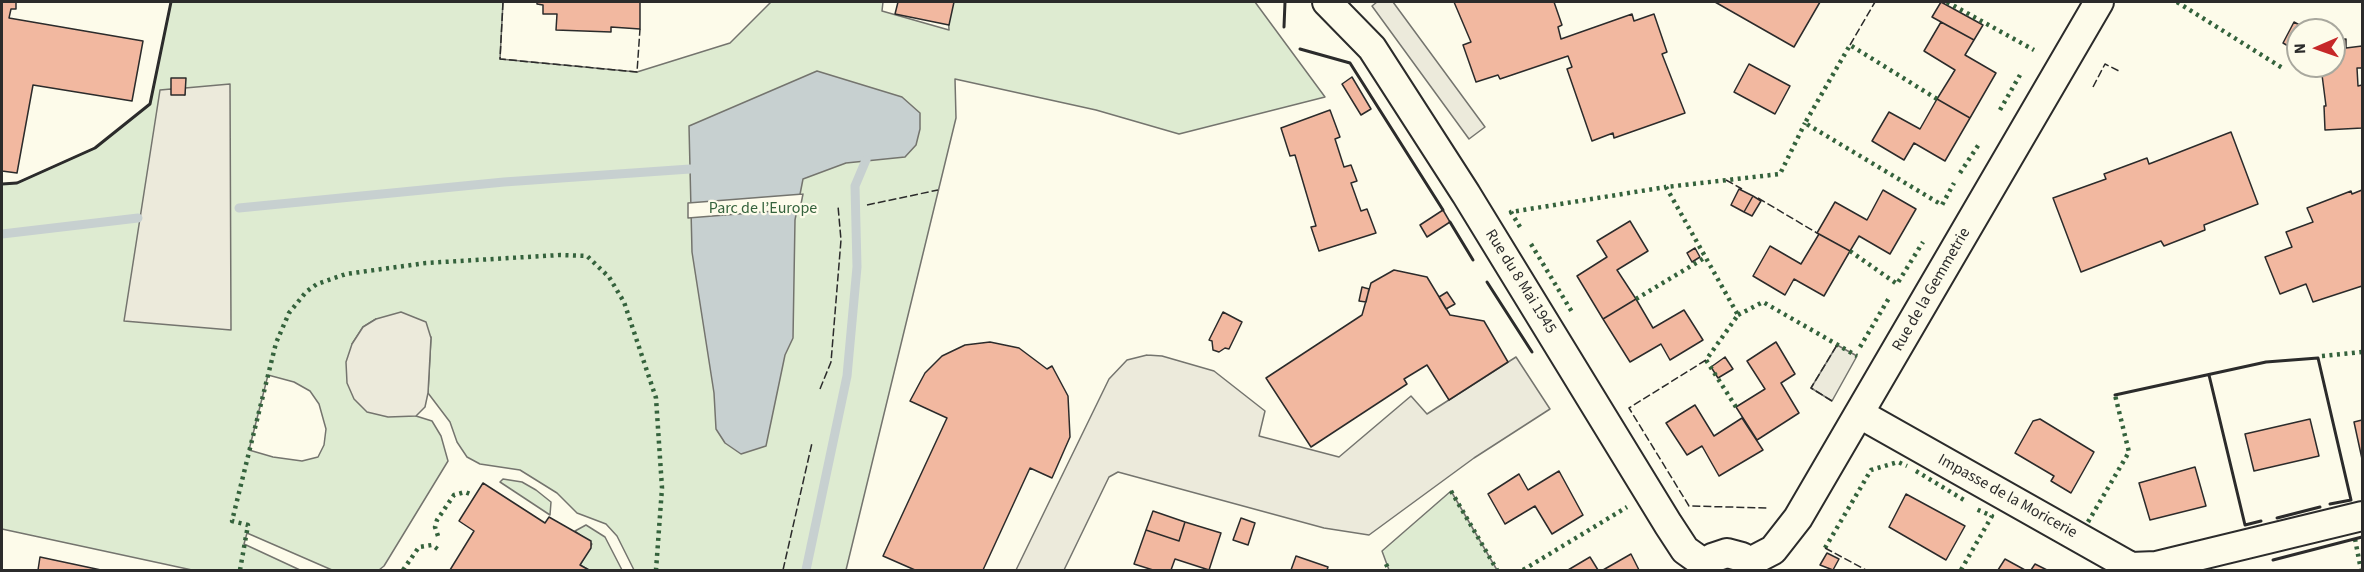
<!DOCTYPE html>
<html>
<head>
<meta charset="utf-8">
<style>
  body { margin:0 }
  #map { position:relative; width:2364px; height:572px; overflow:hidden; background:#fdfbea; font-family:"Source Sans 3",sans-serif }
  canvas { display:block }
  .frame { position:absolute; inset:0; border:3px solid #2b2b2b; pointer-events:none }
  .north { position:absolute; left:2286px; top:18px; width:60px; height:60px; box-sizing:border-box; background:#fdfbea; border:2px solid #a9a89e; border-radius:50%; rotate:268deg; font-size:16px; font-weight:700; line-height:24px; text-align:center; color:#2b2b2b }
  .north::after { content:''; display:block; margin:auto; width:21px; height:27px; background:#c62828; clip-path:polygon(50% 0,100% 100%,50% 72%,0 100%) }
</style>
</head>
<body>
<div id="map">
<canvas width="2364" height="572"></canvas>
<div class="frame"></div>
<div class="north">N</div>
</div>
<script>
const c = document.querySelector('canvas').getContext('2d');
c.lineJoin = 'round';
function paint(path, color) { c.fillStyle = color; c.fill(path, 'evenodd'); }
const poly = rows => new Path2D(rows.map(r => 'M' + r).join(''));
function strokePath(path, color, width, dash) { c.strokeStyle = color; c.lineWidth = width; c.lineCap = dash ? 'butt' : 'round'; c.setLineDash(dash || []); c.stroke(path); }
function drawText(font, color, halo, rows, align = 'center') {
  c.font = font + ' "Source Sans 3",sans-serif'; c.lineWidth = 4.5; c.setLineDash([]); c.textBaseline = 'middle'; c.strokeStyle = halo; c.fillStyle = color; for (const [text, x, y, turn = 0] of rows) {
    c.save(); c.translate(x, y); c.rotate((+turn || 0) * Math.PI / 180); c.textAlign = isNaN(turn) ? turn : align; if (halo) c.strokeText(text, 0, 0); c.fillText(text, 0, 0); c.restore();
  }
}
const green = poly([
  [171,2,503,2,500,59,637,72,730,43,771,2,883,2,882,11,949,30,948,11,944,2,1255,2,1325,97,1179,134,1096,110,955,79,956,118,846,570,634,570,617,536,606,524,577,513,557,493,520,470,480,464,467,457,457,442,450,422,428,393,431,337,376,319,363,327,352,344,416,416,432,421,441,436,448,461,384,566,379,570,332,570,247,533,244,544,300,570,192,570,2,529,2,184,17,183,95,148,150,104,171,2],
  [268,375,294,382,310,391,319,404,326,429,324,445,318,457,302,461,273,457,249,450,268,375],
  [503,479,522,482,536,490,551,502,550,515,500,482,503,479],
  [1451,491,1497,570,1389,570,1382,551,1451,491],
  [586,525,605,537,622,570,589,570,580,565,592,544,575,531,586,525]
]);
const parking = poly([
  [1377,2,1393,2,1485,127,1469,139,1372,6,1377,2],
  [230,84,231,330,124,321,160,90,171,89,185,95,185,88,230,84],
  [401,312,426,322,431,338,428,393,425,407,416,416,388,417,367,412,354,399,347,383,346,362,352,344,363,327,376,319,401,312],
  [1837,345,1857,356,1832,401,1811,388,1837,345],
  [1147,355,1162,356,1214,371,1265,411,1259,436,1339,457,1411,396,1427,414,1516,357,1550,409,1474,458,1369,535,1324,528,1118,472,1109,477,1064,570,1016,570,1109,379,1127,360,1147,355]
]);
const water = poly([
  [817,71,902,97,920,113,920,129,916,145,905,157,846,163,803,179,795,220,793,338,785,355,766,446,741,454,725,443,716,429,714,393,692,252,689,126,817,71]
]);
const pier = poly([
  [803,194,800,209,688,218,688,203,803,194]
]);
const stream = poly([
  [239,208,504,182,690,169],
  [2,234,138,218],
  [806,570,847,376,857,267,855,186,866,160]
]);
const building = poly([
  [2,2,16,2,16,9,11,9,9,18,143,41,132,101,33,85,17,173,2,171,2,2],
  [537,2,640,2,640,29,611,27,611,32,556,30,557,14,543,14,543,5,537,4,537,2],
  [898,2,954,2,949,25,895,14,898,2],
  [1454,2,1554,2,1562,25,1558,27,1561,39,1632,14,1634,21,1654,14,1667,52,1662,54,1685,113,1614,138,1613,133,1592,141,1567,69,1572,67,1568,56,1500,79,1498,75,1476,82,1463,45,1471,42,1454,2],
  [1715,2,1820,2,1794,47,1715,2],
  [1941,2,1983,25,1974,40,1932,17,1941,2],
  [1941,22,1974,40,1965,55,1996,73,1970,118,1937,99,1955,70,1924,51,1941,22],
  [2294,22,2307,29,2298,30,2295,50,2283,43,2294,22],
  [2346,39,2346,48,2362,46,2362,68,2357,68,2358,86,2362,85,2362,128,2325,130,2324,106,2326,106,2321,67,2334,66,2334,40,2346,39],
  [1749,64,1790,86,1775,114,1734,92,1749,64],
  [1352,77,1371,109,1361,115,1342,84,1352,77],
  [171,78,186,78,185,95,171,95,171,78],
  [1937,99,1970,118,1945,161,1914,143,1904,160,1872,141,1889,112,1920,129,1937,99],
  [1330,110,1340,137,1335,139,1344,167,1351,165,1357,181,1351,183,1361,211,1367,209,1376,233,1319,251,1311,227,1316,226,1295,155,1290,156,1281,128,1330,110],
  [2231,132,2258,204,2204,225,2205,230,2164,246,2161,241,2081,272,2053,198,2106,179,2104,174,2147,158,2149,164,2231,132],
  [1739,189,1753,196,1744,212,1731,205,1739,189],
  [1883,190,1916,209,1890,254,1859,236,1850,251,1817,233,1835,202,1867,220,1883,190],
  [2362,190,2362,286,2313,302,2306,284,2280,294,2265,257,2292,247,2286,232,2313,222,2307,208,2351,191,2352,194,2362,190],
  [1753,196,1761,201,1752,216,1744,212,1753,196],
  [1443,210,1450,222,1427,237,1420,225,1443,210],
  [1630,221,1648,251,1617,270,1636,299,1603,319,1577,276,1607,257,1597,241,1630,221],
  [1819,234,1850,251,1824,296,1794,279,1785,295,1753,276,1770,246,1801,264,1819,234],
  [1695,248,1700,257,1692,262,1687,253,1695,248],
  [1394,270,1427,277,1450,315,1484,321,1508,362,1449,400,1427,365,1404,379,1407,384,1311,447,1266,378,1362,315,1371,283,1394,270],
  [1362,287,1369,289,1366,302,1359,301,1362,287],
  [1447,292,1455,304,1446,309,1439,297,1447,292],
  [1636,299,1653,328,1684,310,1703,340,1670,360,1661,344,1630,362,1603,319,1636,299],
  [1223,312,1242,322,1229,349,1225,348,1219,352,1213,350,1212,341,1209,340,1223,312],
  [990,342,1019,348,1047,369,1052,366,1068,396,1070,437,1052,478,1030,468,983,570,915,570,883,556,947,418,910,401,925,373,942,356,965,345,990,342],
  [1776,342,1795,374,1781,383,1799,413,1757,440,1736,407,1765,389,1747,361,1776,342],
  [1725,357,1733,369,1718,378,1711,367,1725,357],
  [1695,405,1714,436,1742,418,1763,450,1719,476,1702,446,1687,455,1666,423,1695,405],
  [2040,419,2094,452,2071,493,2051,481,2054,476,2015,453,2033,421,2040,419],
  [2310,419,2319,456,2254,471,2245,434,2310,419],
  [2362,420,2362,459,2354,422,2362,420],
  [2195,467,2206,506,2150,520,2139,483,2195,467],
  [1559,471,1583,515,1552,534,1535,506,1505,524,1488,494,1519,474,1528,490,1559,471],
  [483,483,545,523,549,517,591,541,591,548,580,565,589,570,450,570,474,531,459,521,483,483],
  [1906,494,1965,526,1946,560,1889,527,1906,494],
  [1153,511,1185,522,1179,541,1146,530,1153,511],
  [1241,518,1255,523,1248,545,1233,540,1241,518],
  [1185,522,1221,533,1209,570,1175,559,1171,570,1153,570,1134,564,1146,530,1179,541,1185,522],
  [1827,553,1839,559,1833,570,1820,565,1827,553],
  [1631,554,1639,570,1603,570,1631,554],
  [1296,556,1328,567,1327,570,1291,570,1296,556],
  [40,557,101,570,38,570,40,557],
  [1590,557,1598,570,1568,570,1590,557],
  [2005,559,2025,570,1998,570,2005,559],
  [2035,564,2047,570,2031,570,2035,564]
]);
const minor = poly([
  [1327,2,1372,48,1466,194,1668,524,1685,550,1706,565],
  [1860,414,2131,567,2156,566,2362,516],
  [1748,563,1773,550,1798,518,2099,2],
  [1703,570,1712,558,1727,553,1742,557,1752,570]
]);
const hedge = poly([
  [1947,2,2034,50],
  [2177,2,2284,69],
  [1937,99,1850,45,1805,123,1942,205,1954,183],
  [2000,110,2020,75],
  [1960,173,1979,144],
  [1520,227,1511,212,1666,187],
  [1531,244,1572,312],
  [1850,251,1897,284,1923,242],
  [1636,299,1706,257],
  [1738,315,1763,302,1857,356],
  [1860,347,1889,298],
  [2322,356,2362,352],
  [1736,407,1706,360,1738,315,1666,187,1780,174,1805,123],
  [1916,471,1964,500],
  [1451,491,1497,570],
  [2088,522,2129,452,2115,395],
  [438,536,435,527,437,520,454,495,465,492,470,494],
  [2355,539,2361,570],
  [1825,548,1871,470,1898,462,1907,466],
  [1386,564,1389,570],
  [240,570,248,525,232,521,276,343,289,313,306,292,317,284,346,274,426,263,560,255,587,256,609,277,624,302,656,398,662,488,656,570],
  [403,570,419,547,432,545,439,550],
  [1523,570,1627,507],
  [1961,570,1992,516,1976,509]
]);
const fence = poly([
  [503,2,500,59,637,72,640,29],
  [1850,45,1875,2],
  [2093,87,2105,64,2119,71],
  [1726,180,1742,189],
  [1758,198,1817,233],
  [867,205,938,190],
  [1706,360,1629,408,1689,506,1769,508],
  [820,389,831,362,841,240,838,206],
  [1832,401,1811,388,1837,345],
  [1825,548,1866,570],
  [783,570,812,443]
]);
const wall = poly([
  [1284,27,1285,2],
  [1300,49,1350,63,1443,210],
  [2,184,17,183,95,148,150,104,171,2],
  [1450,222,1473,260],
  [1487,282,1532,352],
  [2209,375,2245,525,2261,521],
  [2115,395,2266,362,2318,358,2351,500,2330,504],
  [2277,518,2320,507],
  [2273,560,2362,537]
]);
const parkNames = [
  ["Parc de l’Europe",763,209]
];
const streetNames = [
  ["Rue du 8 Mai 1945",1520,282,58],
  ["Rue de la Gemmetrie",1932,290,-60],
  ["Impasse de la Moricerie",2007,497,29]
];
paint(green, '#deebd1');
strokePath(green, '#74746e', 1.5);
paint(parking, '#eceadb');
strokePath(parking, '#74746e', 1.5);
paint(water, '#c7d0d0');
strokePath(water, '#74746e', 1.5);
paint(pier, '#fdfbea');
strokePath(pier, '#74746e', 1.5);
strokePath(stream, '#c7d0d0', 9);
paint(building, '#f2b8a0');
strokePath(building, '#2b2b2b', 1.5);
strokePath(minor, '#2b2b2b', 32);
strokePath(minor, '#fdfbea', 28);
strokePath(hedge, '#34623c', 4.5, [3, 4.5]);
strokePath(fence, '#2b2b2b', 1.5, [8, 3]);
strokePath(wall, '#2b2b2b', 3);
drawText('16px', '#34623c', '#fdfbea', parkNames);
drawText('16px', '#2b2b2b', '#fdfbea', streetNames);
</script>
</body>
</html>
